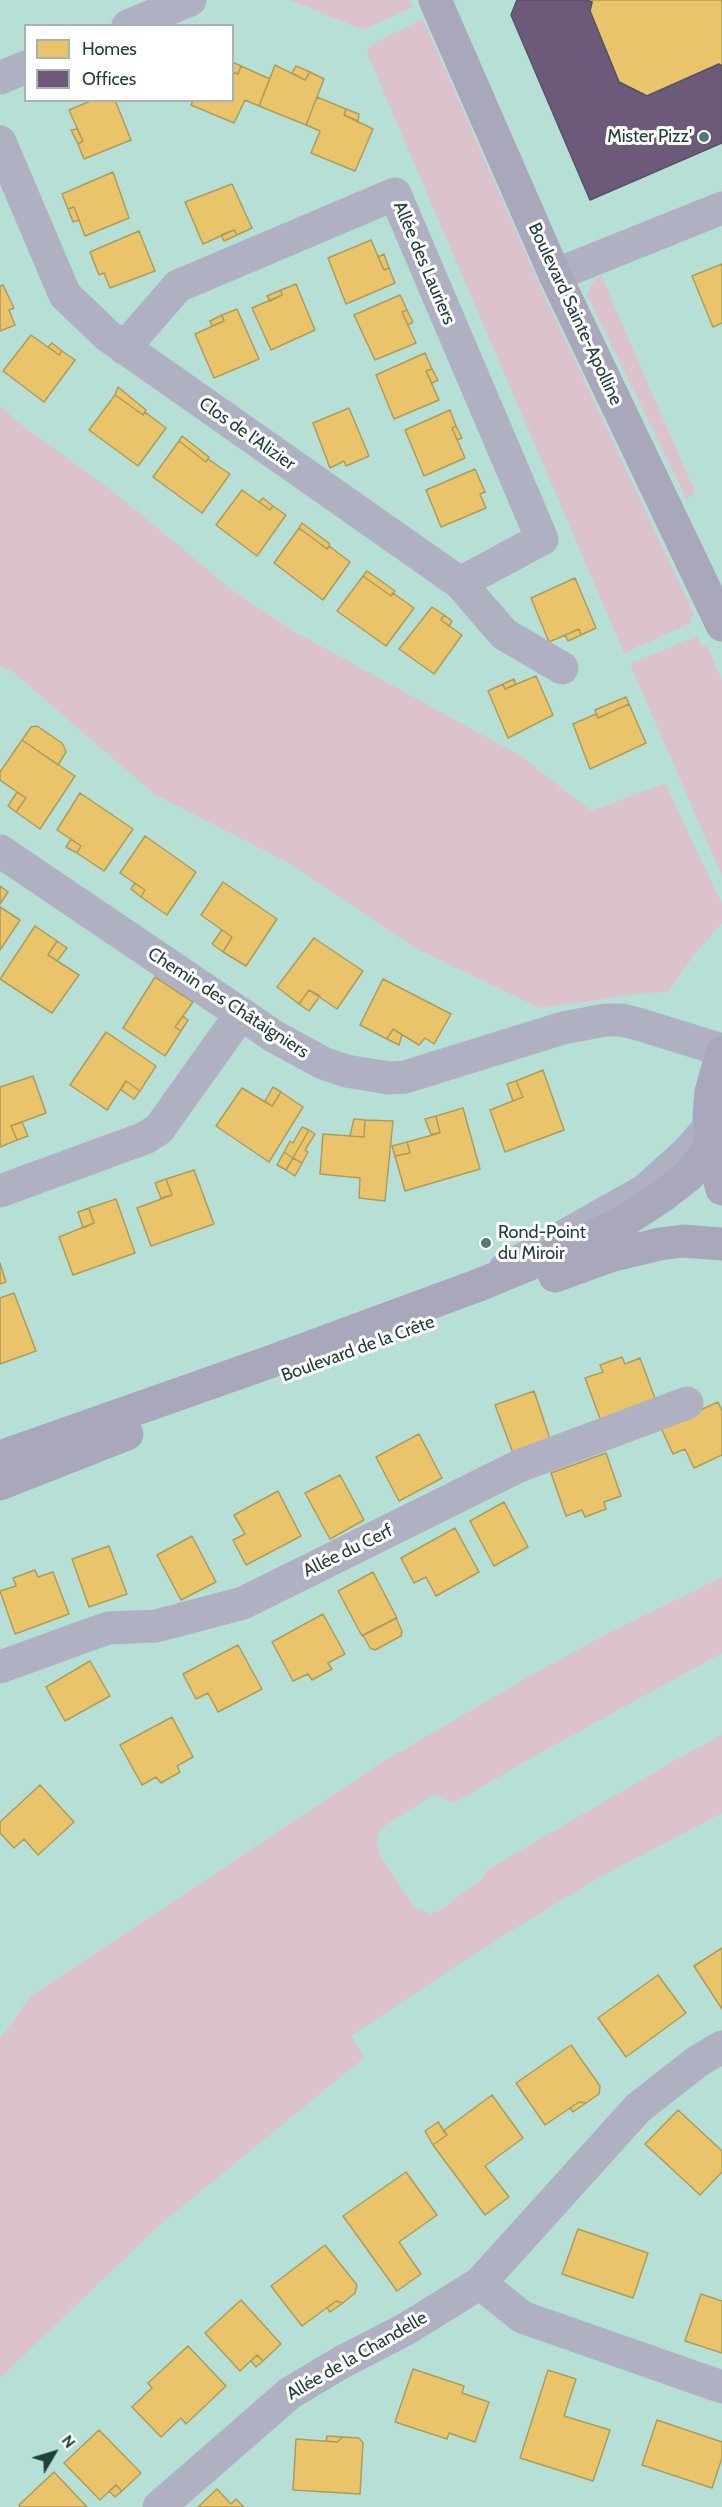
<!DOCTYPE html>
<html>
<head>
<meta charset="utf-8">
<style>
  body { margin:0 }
  #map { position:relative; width:722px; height:2507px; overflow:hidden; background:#b6e0d6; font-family:Cabin,sans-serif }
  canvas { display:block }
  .legend { position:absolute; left:24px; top:24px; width:210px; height:78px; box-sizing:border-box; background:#fff; border:2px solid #a6b3b0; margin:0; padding:8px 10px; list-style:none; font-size:18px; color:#204039 }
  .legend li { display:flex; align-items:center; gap:12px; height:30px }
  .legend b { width:30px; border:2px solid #a6b3b0 }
  .north { position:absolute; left:24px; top:2423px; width:60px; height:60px; -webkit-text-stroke:4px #fff; paint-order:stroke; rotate:52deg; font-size:16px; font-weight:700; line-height:24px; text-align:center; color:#204039 }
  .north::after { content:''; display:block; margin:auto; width:21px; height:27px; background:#204039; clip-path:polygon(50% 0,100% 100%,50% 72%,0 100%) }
</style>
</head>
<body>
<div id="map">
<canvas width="722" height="2507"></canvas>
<ul class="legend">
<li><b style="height:16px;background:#e9c46a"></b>Homes</li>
<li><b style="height:16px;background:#6d597a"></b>Offices</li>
</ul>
<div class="north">N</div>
</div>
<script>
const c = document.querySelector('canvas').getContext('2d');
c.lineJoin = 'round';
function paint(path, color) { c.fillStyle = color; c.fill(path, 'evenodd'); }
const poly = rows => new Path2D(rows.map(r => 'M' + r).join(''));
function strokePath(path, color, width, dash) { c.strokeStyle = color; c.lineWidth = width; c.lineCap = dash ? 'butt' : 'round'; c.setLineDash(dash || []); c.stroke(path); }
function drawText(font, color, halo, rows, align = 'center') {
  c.font = font + ' Cabin,sans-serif'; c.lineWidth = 6; c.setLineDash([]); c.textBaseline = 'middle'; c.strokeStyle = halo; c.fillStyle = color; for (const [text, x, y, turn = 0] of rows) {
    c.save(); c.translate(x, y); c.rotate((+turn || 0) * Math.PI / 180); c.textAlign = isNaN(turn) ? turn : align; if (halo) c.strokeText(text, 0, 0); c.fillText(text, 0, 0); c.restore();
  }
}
const green = poly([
  [290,0,408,0,414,6,364,30],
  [423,19,541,288,695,616,690,618,691,623,624,653,367,53,372,44],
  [601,275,695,492,687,500,587,295,593,282],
  [0,406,19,423,115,493,231,589,297,633,519,755,592,811,665,783,722,904,722,923,694,955,668,992,645,993,540,1008,417,949,289,863,154,794,13,672,0,665],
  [697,636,702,647,707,645,722,681,722,876,630,664],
  [722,1577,722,1653,538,1754,454,1803,434,1794,380,1829,377,1840,380,1855,414,1907,430,1914,440,1910,481,1880,487,1870,686,1754,722,1735,722,1813,596,1879,469,1957,351,2036,365,2057,162,2223,0,2378,0,2039,31,1996,386,1760,528,1677,603,1636]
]);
const homes = poly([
  [586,0,722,0,722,66,719,64,647,96,619,82,590,11,592,2,586,0],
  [232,62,241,66,238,74,232,72,232,62],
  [275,65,305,80,310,72,324,79,306,125,259,106,275,65],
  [241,66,270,79,259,106,245,100,234,123,191,105,193,100,232,100,232,72,238,74,241,66],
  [296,66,310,72,305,80,292,73,296,66],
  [317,97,346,109,344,115,373,129,355,171,311,153,320,131,306,125,317,97],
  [93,100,115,100,131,140,84,159,78,144,83,141,69,110,93,100],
  [346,109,359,114,358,121,344,115,346,109],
  [77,129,83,141,78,144,71,130,77,129],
  [113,172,129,218,85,236,74,207,68,209,62,194,113,172],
  [232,184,252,228,237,235,234,230,203,244,185,202,232,184],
  [74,207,79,220,73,222,68,209,74,207],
  [234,230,237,235,224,241,221,235,234,230],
  [139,231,155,271,110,288,104,273,99,275,90,252,139,231],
  [371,240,384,270,389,268,395,283,346,304,328,258,371,240],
  [384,254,389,268,384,270,378,257,384,254],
  [722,264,722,323,713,327,692,276,722,264],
  [296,284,315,330,271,350,252,308,282,295,281,290,296,284],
  [3,285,14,308,9,310,15,325,0,331,0,286,3,285],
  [281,290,282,295,270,301,267,296,281,290],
  [400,295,407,310,402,312,416,343,375,360,354,315,400,295],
  [237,309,259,359,214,378,195,334,224,321,222,315,237,309],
  [407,310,413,322,408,325,402,312,407,310],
  [222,315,224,321,212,326,210,321,222,315],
  [31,335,59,355,62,351,75,360,44,402,3,371,31,335],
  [52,343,62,351,59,355,48,347,52,343],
  [425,353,432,369,426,371,439,400,394,419,376,375,425,353],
  [432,369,438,380,432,383,426,371,432,369],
  [118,387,146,410,143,415,115,395,118,387],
  [115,395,143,415,145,412,166,428,138,466,89,430,115,395],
  [349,408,369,456,346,466,344,461,330,468,313,423,349,408],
  [450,410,456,426,452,428,465,458,424,476,405,430,450,410],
  [456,426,462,438,457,440,452,428,456,426],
  [182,436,209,457,206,462,179,441,182,436],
  [179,441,206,462,208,459,230,474,202,513,153,477,179,441],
  [475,469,485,492,480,494,486,508,441,527,426,490,475,469],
  [242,490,270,510,273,506,286,515,257,556,216,525,242,490],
  [263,498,273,506,270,510,259,502,263,498],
  [302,523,330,544,327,549,299,528,302,523],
  [299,528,327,549,329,546,350,562,323,600,274,563,299,528],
  [367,571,395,591,391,596,363,576,367,571],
  [363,576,391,596,393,593,414,608,386,646,337,611,363,576],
  [575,578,596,628,581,635,579,629,549,642,531,598,575,578],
  [432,607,444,615,441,620,462,635,434,674,399,649,432,607],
  [444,615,452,621,449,626,441,620,444,615],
  [579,629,581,635,568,641,565,635,579,629],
  [536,676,553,715,508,738,488,691,503,684,505,689,536,676],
  [514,679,516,684,505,689,503,684,514,679],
  [626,697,629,704,598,718,595,710,626,697],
  [629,704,646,743,590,769,573,724,596,714,598,718,629,704],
  [37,726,62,743,64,747,66,752,58,765,22,740,31,727,37,726],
  [22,740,75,776,40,829,16,812,26,798,0,780,0,772,22,740],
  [17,792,26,798,16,812,8,806,17,792],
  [80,793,133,829,104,871,77,853,81,846,57,830,80,793],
  [145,836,196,872,167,915,141,897,145,890,120,873,145,836],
  [71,839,81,846,77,853,66,847,71,839],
  [223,882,277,919,246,966,223,952,232,937,201,915,223,882],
  [135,883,145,890,141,897,131,889,135,883],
  [0,886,8,892,0,904,0,886],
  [0,907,20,920,0,950,0,907],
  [35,926,57,941,48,955,79,975,52,1013,0,979,35,926],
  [222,930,232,937,223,952,212,944,222,930],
  [314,938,363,971,337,1009,309,990,299,1004,277,987,314,938],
  [57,941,67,948,57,961,48,955,57,941],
  [155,977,193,1002,175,1027,181,1031,165,1056,123,1028,155,977],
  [383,979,451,1014,434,1044,425,1038,419,1045,393,1029,387,1039,360,1025,383,979],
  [309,990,320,996,309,1011,299,1004,309,990],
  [183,1016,188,1020,181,1031,175,1027,183,1016],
  [393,1029,402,1035,399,1045,387,1039,393,1029],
  [106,1032,156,1066,140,1091,126,1081,107,1110,70,1085,106,1032],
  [543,1070,564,1130,505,1152,490,1110,523,1097,516,1081,543,1070],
  [33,1076,46,1113,11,1126,17,1140,0,1147,0,1087,33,1076],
  [126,1081,140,1091,134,1099,121,1090,126,1081],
  [516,1081,523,1097,513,1101,507,1084,516,1081],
  [273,1087,281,1092,272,1106,265,1101,273,1087],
  [242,1088,272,1106,281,1092,303,1107,269,1162,216,1126,242,1088],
  [463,1108,480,1169,405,1191,395,1156,410,1153,407,1142,440,1133,436,1116,463,1108],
  [436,1116,440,1133,431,1134,425,1119,436,1116],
  [354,1119,365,1120,364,1137,350,1136,354,1119],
  [365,1120,393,1121,385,1201,359,1198,360,1178,320,1174,323,1134,364,1137,365,1120],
  [22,1122,28,1136,17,1140,11,1126,22,1122],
  [302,1127,309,1130,293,1158,284,1152,290,1141,293,1143,302,1127],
  [309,1130,315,1134,305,1150,308,1152,302,1163,293,1158,309,1130],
  [407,1142,410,1153,395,1156,392,1146,407,1142],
  [284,1152,293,1158,286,1170,277,1165,284,1152],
  [293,1158,302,1163,295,1176,286,1170,293,1158],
  [194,1170,214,1224,151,1246,137,1208,172,1195,166,1179,194,1170],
  [166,1179,172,1195,161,1198,155,1183,166,1179],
  [116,1199,135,1253,73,1275,59,1237,94,1223,89,1208,116,1199],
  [89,1208,94,1223,83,1228,78,1212,89,1208],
  [0,1263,6,1282,0,1284,0,1263],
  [14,1293,36,1351,0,1364,0,1298,14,1293],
  [622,1357,625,1364,640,1358,656,1401,601,1421,585,1378,603,1372,600,1365,622,1357],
  [534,1391,550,1439,513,1453,495,1405,534,1391],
  [718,1402,722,1411,722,1455,694,1468,685,1449,673,1454,661,1428,718,1402],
  [419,1434,442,1478,399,1501,376,1457,419,1434],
  [606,1453,621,1496,604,1502,606,1509,585,1517,582,1510,566,1516,551,1473,606,1453],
  [340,1475,364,1520,330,1539,305,1493,340,1475],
  [278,1491,301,1536,246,1565,233,1540,245,1534,234,1515,278,1491],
  [504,1502,528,1547,494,1566,470,1521,504,1502],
  [455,1528,479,1572,436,1596,426,1577,414,1583,401,1558,455,1528],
  [192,1536,216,1582,181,1600,157,1555,192,1536],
  [109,1546,127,1594,89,1607,72,1559,109,1546],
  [35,1570,38,1577,53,1572,69,1614,15,1634,0,1591,16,1586,13,1578,35,1570],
  [373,1572,397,1618,362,1636,338,1591,373,1572],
  [323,1614,345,1654,328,1663,332,1669,312,1680,308,1674,293,1681,272,1642,323,1614],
  [396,1618,402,1631,401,1636,375,1650,370,1648,363,1635,396,1618],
  [238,1645,262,1689,218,1712,208,1693,196,1699,183,1674,238,1645],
  [90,1661,110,1696,65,1721,46,1687,90,1661],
  [172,1717,193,1757,177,1766,180,1772,161,1783,156,1777,142,1785,120,1745,172,1717],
  [40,1785,74,1822,38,1855,24,1839,14,1848,0,1833,0,1822,40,1785],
  [722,1948,722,2009,694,1966,722,1948],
  [658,1975,686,2013,626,2057,598,2018,658,1975],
  [571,2045,600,2086,599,2094,586,2103,579,2102,545,2125,516,2083,571,2045],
  [492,2095,523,2138,485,2166,509,2197,485,2215,433,2145,447,2135,443,2131,492,2095],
  [579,2102,586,2103,573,2112,570,2108,579,2102],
  [678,2110,722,2151,722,2172,700,2195,645,2144,678,2110],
  [438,2122,447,2135,433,2145,425,2131,438,2122],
  [406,2172,437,2215,399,2242,421,2274,397,2291,343,2216,406,2172],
  [578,2229,648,2253,633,2298,562,2274,578,2229],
  [325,2245,357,2285,355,2293,343,2303,336,2301,302,2326,271,2286,325,2245],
  [701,2294,722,2301,722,2353,685,2341,701,2294],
  [241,2300,281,2344,263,2361,257,2355,240,2371,205,2333,241,2300],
  [336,2301,343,2303,330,2312,327,2308,336,2301],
  [188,2346,226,2386,186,2424,181,2418,161,2437,132,2407,152,2388,148,2383,188,2346],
  [257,2355,263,2361,256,2367,251,2361,257,2355],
  [413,2369,464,2386,462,2393,489,2402,475,2442,449,2433,447,2439,395,2422,413,2369],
  [548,2370,576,2379,564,2416,610,2430,593,2481,520,2458,548,2370],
  [657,2420,722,2442,722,2458,712,2488,642,2465,657,2420],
  [99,2430,141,2473,122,2491,116,2485,100,2500,64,2463,99,2430],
  [327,2436,343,2437,337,2442,326,2441,327,2436],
  [343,2437,359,2438,363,2443,360,2494,293,2490,296,2439,337,2442,343,2437],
  [54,2472,87,2507,20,2507,19,2505,54,2472],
  [116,2485,122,2491,115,2497,109,2491,116,2485],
  [217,2489,231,2504,236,2499,244,2507,198,2507,217,2489]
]);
const offices = poly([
  [517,0,586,0,592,2,590,11,619,82,647,96,719,64,722,66,722,143,590,200,511,15,517,0]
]);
const lane = poly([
  [499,1264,641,1184,682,1147,709,1116]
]);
const street = poly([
  [128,26,190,0],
  [0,78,26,67],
  [0,142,65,295,108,336,460,583,504,634,562,668],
  [555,275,722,208],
  [124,348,178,286,395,194,542,539,460,583],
  [0,851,275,1037,323,1063,346,1071,389,1078,405,1077,563,1028,605,1020,622,1020,638,1024,722,1050],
  [0,1191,145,1138,159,1129,241,1014],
  [0,1667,108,1628,156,1626,243,1603,519,1466,687,1403],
  [480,2283,638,2108,698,2061,722,2047],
  [159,2507,290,2393,342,2362,406,2329,480,2283,522,2317,722,2387]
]);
const secondary = poly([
  [435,0,555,275,722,625],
  [722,1053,711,1092,709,1116,712,1153,722,1189],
  [555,1276,610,1256,660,1244,683,1241,722,1244],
  [0,1457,267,1363,479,1285,576,1245,621,1223,661,1197,688,1176,711,1147],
  [0,1484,127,1434]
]);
const markers = [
  [704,137,6,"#547870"],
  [486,1243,6,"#547870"]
];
const poiNames = [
  ["Mister Pizz'",692,137],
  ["Rond-Point",498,1233,"left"],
  ["du Miroir",498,1254,"left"]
];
const streetNames = [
  ["Allée des Lauriers",424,263,67],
  ["Boulevard Sainte-Apolline",575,314,65],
  ["Clos de l'Alizier",247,434,35],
  ["Chemin des Châtaigniers",228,1003,33],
  ["Boulevard de la Crête",358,1349,-20],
  ["Allée du Cerf",348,1551,-26],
  ["Allée de la Chandelle",357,2356,-30]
];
paint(green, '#dcc2cd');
paint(homes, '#e9c46a');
strokePath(homes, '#ad9c5b', 1.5);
paint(offices, '#6d597a');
strokePath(offices, '#565266', 1.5);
strokePath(lane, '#b0b0c3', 18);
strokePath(street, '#b0b0c3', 33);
strokePath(secondary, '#a8a7bc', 33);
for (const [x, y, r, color] of markers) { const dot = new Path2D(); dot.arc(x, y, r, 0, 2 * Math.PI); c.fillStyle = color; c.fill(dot); strokePath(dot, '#fff', 2); }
drawText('18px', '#204039', '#fff', poiNames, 'right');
drawText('18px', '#204039', '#fff', streetNames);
</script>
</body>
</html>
